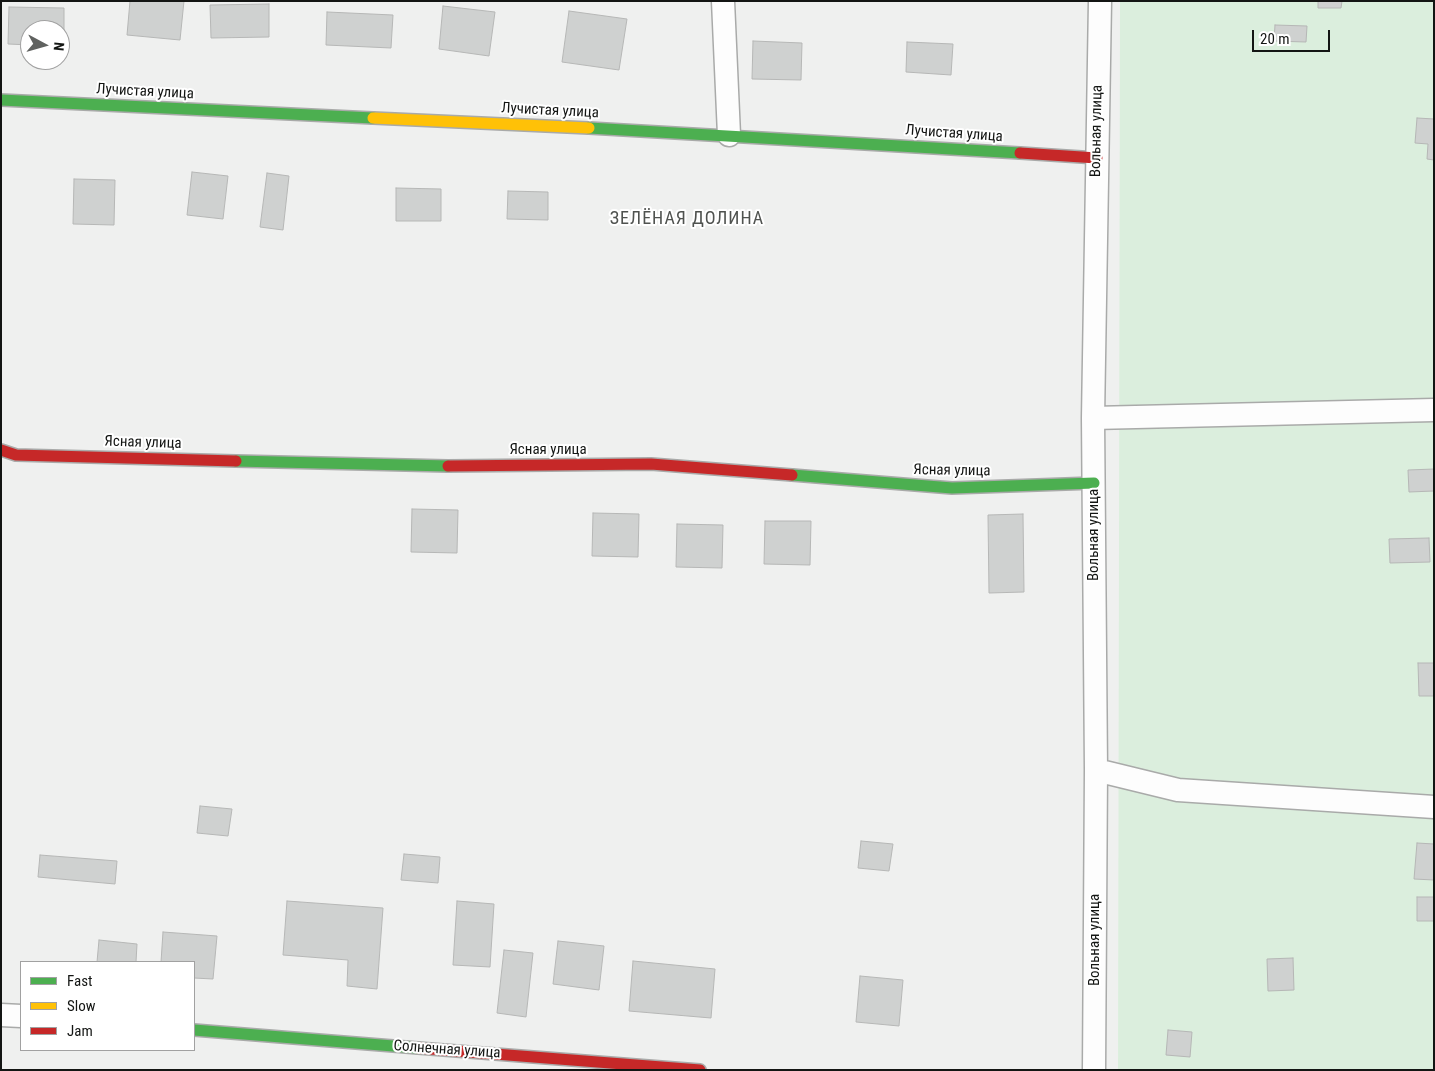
<!DOCTYPE html>
<html>
<head>
<meta charset="utf-8">
<style>
  body { margin:0 }
  #map { position:relative; width:1435px; height:1071px; overflow:hidden; background:#eff0ef; font-family:"Roboto Condensed",sans-serif }
  canvas { display:block }
  .frame { position:absolute; inset:0; border:2px solid #131513; pointer-events:none }
  .legend { position:absolute; left:20px; top:961px; width:175px; height:90px; box-sizing:border-box; background:#fff; border:1px solid #a1a1a1; margin:0; padding:6px 9px; list-style:none; font-size:15px; color:#131513 }
  .legend li { display:flex; align-items:center; gap:10px; height:25px }
  .legend b { width:25px; border:1px solid #a1a1a1 }
  .north { position:absolute; left:20px; top:20px; width:50px; height:50px; box-sizing:border-box; background:#fff; border:1px solid #a1a1a1; border-radius:50%; rotate:96deg; font-size:14px; font-weight:700; line-height:20px; text-align:center; color:#131513 }
  .north::after { content:''; display:block; margin:auto; width:18px; height:22px; background:#606260; clip-path:polygon(50% 0,100% 100%,50% 72%,0 100%) }
  .scale { position:absolute; left:1252px; top:30px; width:78px; height:22px; box-sizing:border-box; border:2px solid #131513; border-top:0; padding-left:6px; font-size:15px; line-height:18px; white-space:nowrap; color:#131513; -webkit-text-stroke:4px #fff; paint-order:stroke }
</style>
</head>
<body>
<div id="map">
<canvas width="1435" height="1071"></canvas>
<div class="frame"></div>
<ul class="legend">
<li><b style="height:6px;background:#4caf50"></b>Fast</li>
<li><b style="height:6px;background:#ffc107"></b>Slow</li>
<li><b style="height:6px;background:#c62828"></b>Jam</li>
</ul>
<div class="north">N</div>
<div class="scale">20 m</div>
</div>
<script>
const c = document.querySelector('canvas').getContext('2d');
c.lineJoin = 'round';
function paint(path, color) { c.fillStyle = color; c.fill(path, 'evenodd'); }
const poly = rows => new Path2D(rows.map(r => 'M' + r).join(''));
function strokePath(path, color, width, dash) { c.strokeStyle = color; c.lineWidth = width; c.lineCap = dash ? 'butt' : 'round'; c.setLineDash(dash || []); c.stroke(path); }
function drawText(font, color, halo, rows, align = 'center') {
  c.font = font + ' "Roboto Condensed",sans-serif'; c.lineWidth = 4; c.setLineDash([]); c.textBaseline = 'middle'; c.strokeStyle = halo; c.fillStyle = color; for (const [text, x, y, turn = 0] of rows) {
    c.save(); c.translate(x, y); c.rotate((+turn || 0) * Math.PI / 180); c.textAlign = isNaN(turn) ? turn : align; if (halo) c.strokeText(text, 0, 0); c.fillText(text, 0, 0); c.restore();
  }
}
const green = poly([
  [1120,1,1434,1,1434,1070,1118,1070]
]);
const building = poly([
  [130,1,184,1,180,40,127,35,130,1],
  [1318,1,1342,1,1341,8,1318,8,1318,1],
  [269,4,269,37,211,38,210,5,269,4],
  [443,6,495,12,489,56,439,49,443,6],
  [9,7,64,8,64,46,60,45,60,30,30,30,30,45,8,44,9,7],
  [569,11,627,19,619,70,562,62,569,11],
  [327,12,393,15,391,48,326,45,327,12],
  [1275,25,1307,26,1306,42,1274,41,1275,25],
  [753,41,802,43,801,80,752,79,753,41],
  [907,42,953,44,951,75,906,72,907,42],
  [1417,118,1434,119,1434,160,1427,159,1428,144,1415,143,1417,118],
  [192,172,228,176,223,219,187,215,192,172],
  [267,173,289,176,283,230,260,227,267,173],
  [74,179,115,180,114,225,73,224,74,179],
  [396,188,441,189,441,221,396,221,396,188],
  [508,191,548,192,548,220,507,219,508,191],
  [1434,469,1434,491,1409,492,1408,470,1434,469],
  [412,509,458,510,457,553,411,552,412,509],
  [593,513,639,514,638,557,592,556,593,513],
  [1023,514,1024,592,989,593,988,515,1023,514],
  [765,521,811,521,810,565,764,564,765,521],
  [677,524,723,525,722,568,676,567,677,524],
  [1429,538,1430,562,1390,563,1389,539,1429,538],
  [1418,663,1434,663,1434,696,1419,696,1418,663],
  [200,806,232,809,228,836,197,833,200,806],
  [861,841,893,844,889,871,858,868,861,841],
  [1417,843,1434,844,1434,880,1414,879,1417,843],
  [404,854,440,857,438,883,401,880,404,854],
  [40,855,117,861,115,884,38,877,40,855],
  [1417,897,1434,897,1434,921,1417,921,1417,897],
  [287,901,383,908,377,989,347,986,348,960,283,955,287,901],
  [457,901,494,904,490,967,453,965,457,901],
  [163,932,217,936,213,979,194,978,194,962,161,962,163,932],
  [99,940,137,944,136,962,97,962,99,940],
  [558,941,604,946,599,990,553,984,558,941],
  [504,950,533,953,526,1017,497,1013,504,950],
  [1293,958,1294,990,1268,991,1267,959,1293,958],
  [633,961,715,969,711,1018,629,1011,633,961],
  [860,976,903,980,899,1026,856,1022,860,976],
  [1168,1030,1192,1032,1190,1057,1166,1055,1168,1030]
]);
const street = poly([
  [723,1,729,135],
  [1093,418,1434,410],
  [1096,770,1178,790,1434,807],
  [1,1015,21,1016],
  [1094,1070,1096,770,1093,418,1100,1]
]);
const fast = poly([
  [1,100,373,118],
  [589,128,1020,153],
  [236,461,448,466],
  [792,475,952,488,1094,483],
  [194,1030,418,1048]
]);
const slow = poly([
  [373,118,589,128]
]);
const jam = poly([
  [1020,153,1097,158],
  [1,450,16,455,236,461],
  [448,466,651,464,792,475],
  [418,1048,700,1070]
]);
const streetNames = [
  ["Лучистая улица",145,92,3],
  ["Лучистая улица",550,111,3],
  ["Вольная улица",1097,131,-89],
  ["Лучистая улица",954,134,4],
  ["Ясная улица",143,443,2],
  ["Ясная улица",548,450],
  ["Ясная улица",952,471,1],
  ["Вольная улица",1094,535,-90],
  ["Вольная улица",1095,940,-90],
  ["Солнечная улица",447,1050,4]
];
const quarterNames = [
  ["ЗЕЛЁНАЯ ДОЛИНА",687,219]
];
paint(green, '#dbeedd');
paint(building, '#cfd1d0');
strokePath(building, '#b6b7b6', 1);
strokePath(street, '#a9aaa9', 25);
strokePath(fast, '#a9aaa9', 14);
strokePath(slow, '#a9aaa9', 14);
strokePath(jam, '#a9aaa9', 14);
strokePath(street, '#fdfdfd', 22);
strokePath(fast, '#4caf50', 11);
strokePath(slow, '#ffc107', 11);
strokePath(jam, '#c62828', 11);
drawText('15px', '#131513', '#fff', streetNames);
c.letterSpacing = '1px';
drawText('18px', '#4f524f', '#fff', quarterNames);
c.letterSpacing = '0px';
</script>
</body>
</html>
